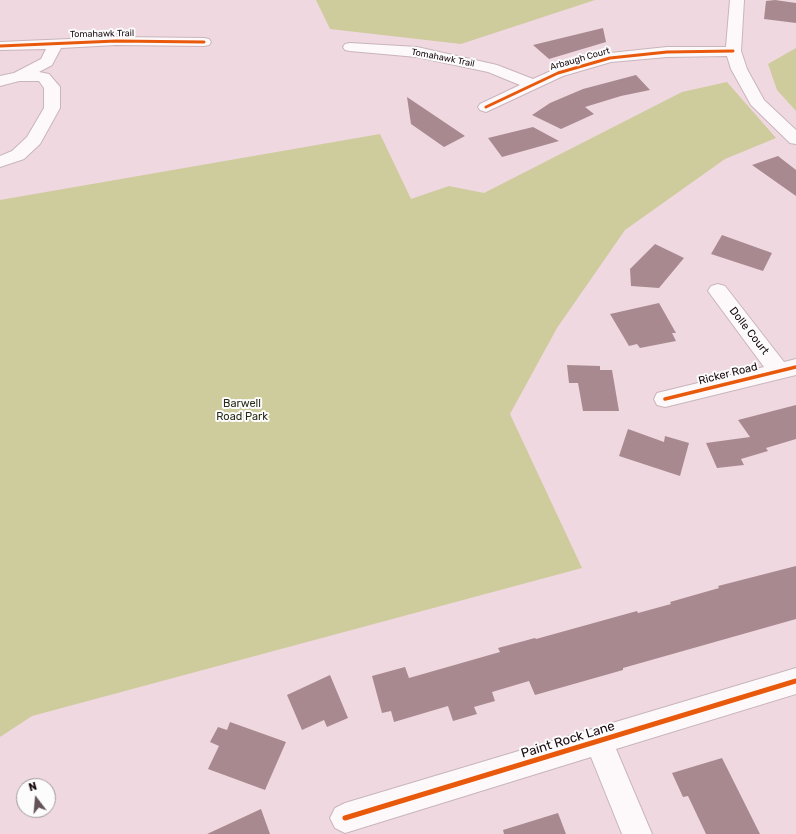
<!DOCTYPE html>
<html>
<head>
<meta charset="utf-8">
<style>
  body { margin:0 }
  #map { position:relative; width:796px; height:834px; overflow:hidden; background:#f0d8e0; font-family:Rubik,sans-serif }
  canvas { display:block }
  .north { position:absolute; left:16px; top:778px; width:40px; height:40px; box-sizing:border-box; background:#fcfcfc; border:1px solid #a19b9e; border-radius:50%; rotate:344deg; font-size:11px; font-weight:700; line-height:16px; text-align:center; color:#190a10 }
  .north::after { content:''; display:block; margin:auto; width:14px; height:18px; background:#645259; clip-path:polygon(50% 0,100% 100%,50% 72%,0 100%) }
</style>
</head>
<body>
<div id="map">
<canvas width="796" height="834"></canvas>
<div class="north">N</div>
</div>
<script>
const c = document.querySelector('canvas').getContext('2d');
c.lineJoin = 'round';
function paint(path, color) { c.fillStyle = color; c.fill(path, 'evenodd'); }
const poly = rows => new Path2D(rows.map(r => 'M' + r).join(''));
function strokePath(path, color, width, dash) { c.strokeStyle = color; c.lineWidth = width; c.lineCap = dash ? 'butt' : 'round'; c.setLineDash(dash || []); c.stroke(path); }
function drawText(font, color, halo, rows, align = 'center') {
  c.font = font + ' Rubik,sans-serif'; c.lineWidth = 4; c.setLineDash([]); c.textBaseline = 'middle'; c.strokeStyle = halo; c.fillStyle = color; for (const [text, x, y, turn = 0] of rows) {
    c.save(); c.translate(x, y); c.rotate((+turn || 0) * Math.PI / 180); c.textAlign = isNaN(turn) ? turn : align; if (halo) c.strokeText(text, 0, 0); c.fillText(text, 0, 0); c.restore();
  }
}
const green = poly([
  [316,0,595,0,461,44,330,29],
  [796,48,796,111,777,90,768,64],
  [727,82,776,138,725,159,625,230,557,328,510,414,582,568,32,716,0,737,0,200,380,134,411,199,449,186,484,193,682,92]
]);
const building = poly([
  [775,0,796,3,796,23,764,19,766,1],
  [603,28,606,42,549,59,533,45],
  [636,75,650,90,621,96,585,107,594,114,561,129,532,115,550,103,583,89],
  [407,97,465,136,444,147,411,124],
  [533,127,559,141,502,157,488,138],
  [778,156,796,170,796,196,752,165],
  [722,235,772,253,763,271,711,254],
  [655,244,684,258,659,288,631,286,630,269],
  [659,303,676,333,672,333,676,341,640,348,637,344,629,346,610,314],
  [567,365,600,366,600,370,612,370,619,411,583,411,578,383,569,383],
  [796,405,796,439,766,448,768,451,741,459,744,465,717,468,706,443,750,437,738,420],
  [628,429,664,442,665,436,689,443,680,476,619,456],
  [796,566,796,619,623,668,623,670,535,695,529,681,492,692,495,701,474,707,477,714,453,721,448,706,394,722,391,711,382,713,372,676,405,667,409,678,500,652,498,648,535,638,536,639,637,611,638,613,671,604,670,602,719,588,718,586],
  [330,675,348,718,327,727,324,720,302,730,287,695],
  [230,722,286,742,265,790,208,769,219,746,210,742,218,727,227,730],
  [722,758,760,834,706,834,688,796,683,797,672,773],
  [261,809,270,834,207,834],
  [558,813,566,834,504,834,503,830]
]);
const minor = poly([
  [730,0,744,0,741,51,747,69,764,100,796,130,796,144,790,143,751,105,731,69,727,56,667,57,611,62,563,76,486,112,480,110,478,107,480,104,520,85,488,72,417,57,350,51,345,50,343,47,345,44,350,43,417,47,497,65,533,79,553,70,610,53,667,47,726,47,730,0],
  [116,37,204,38,209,39,211,42,209,45,204,46,116,45,61,48,52,65,39,72,49,74,60,87,60,108,40,144,24,159,0,167,0,156,12,151,27,137,44,108,44,88,39,81,19,81,0,86,0,76,14,73,41,59,46,49,0,50,0,42,116,37],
  [718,284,725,286,784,362,796,359,796,375,665,407,657,405,654,399,657,393,764,367,708,291,711,286,718,284],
  [796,668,796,694,616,749,652,834,622,834,591,757,345,833,335,828,330,818,335,808,345,803,796,668]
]);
const cyclewayFar2 = poly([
  [0,46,116,41,204,42],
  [486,107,558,73,610,58,667,52,733,51]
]);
const cyclewayFar1 = poly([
  [665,399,796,367]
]);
const cycleway = poly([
  [345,818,796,681]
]);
const farStreetnames = [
  ["Tomahawk Trail",102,34,-1],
  ["Tomahawk Trail",443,58,11],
  ["Arbaugh Court",580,59,-16]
];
const streetNames = [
  ["Dolle Court",749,331,52],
  ["Ricker Road",728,374,-14]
];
const parkNames = [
  ["Barwell",242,404],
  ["Road Park",242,417]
];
const nearStreetnames = [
  ["Paint Rock Lane",568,740,-17]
];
paint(green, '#cecb9c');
paint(building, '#a88990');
strokePath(minor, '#c8b5bc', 2);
paint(minor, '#fdf9fa');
strokePath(cyclewayFar2, '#e8590c', 3);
strokePath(cyclewayFar1, '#e8590c', 3.5);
strokePath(cycleway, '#e8590c', 5);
drawText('9px', '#190a10', '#fcfcfc', farStreetnames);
drawText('11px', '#190a10', '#fcfcfc', streetNames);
drawText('11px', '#282c17', '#fcfcfc', parkNames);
drawText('13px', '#190a10', '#fcfcfc', nearStreetnames);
</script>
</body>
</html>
